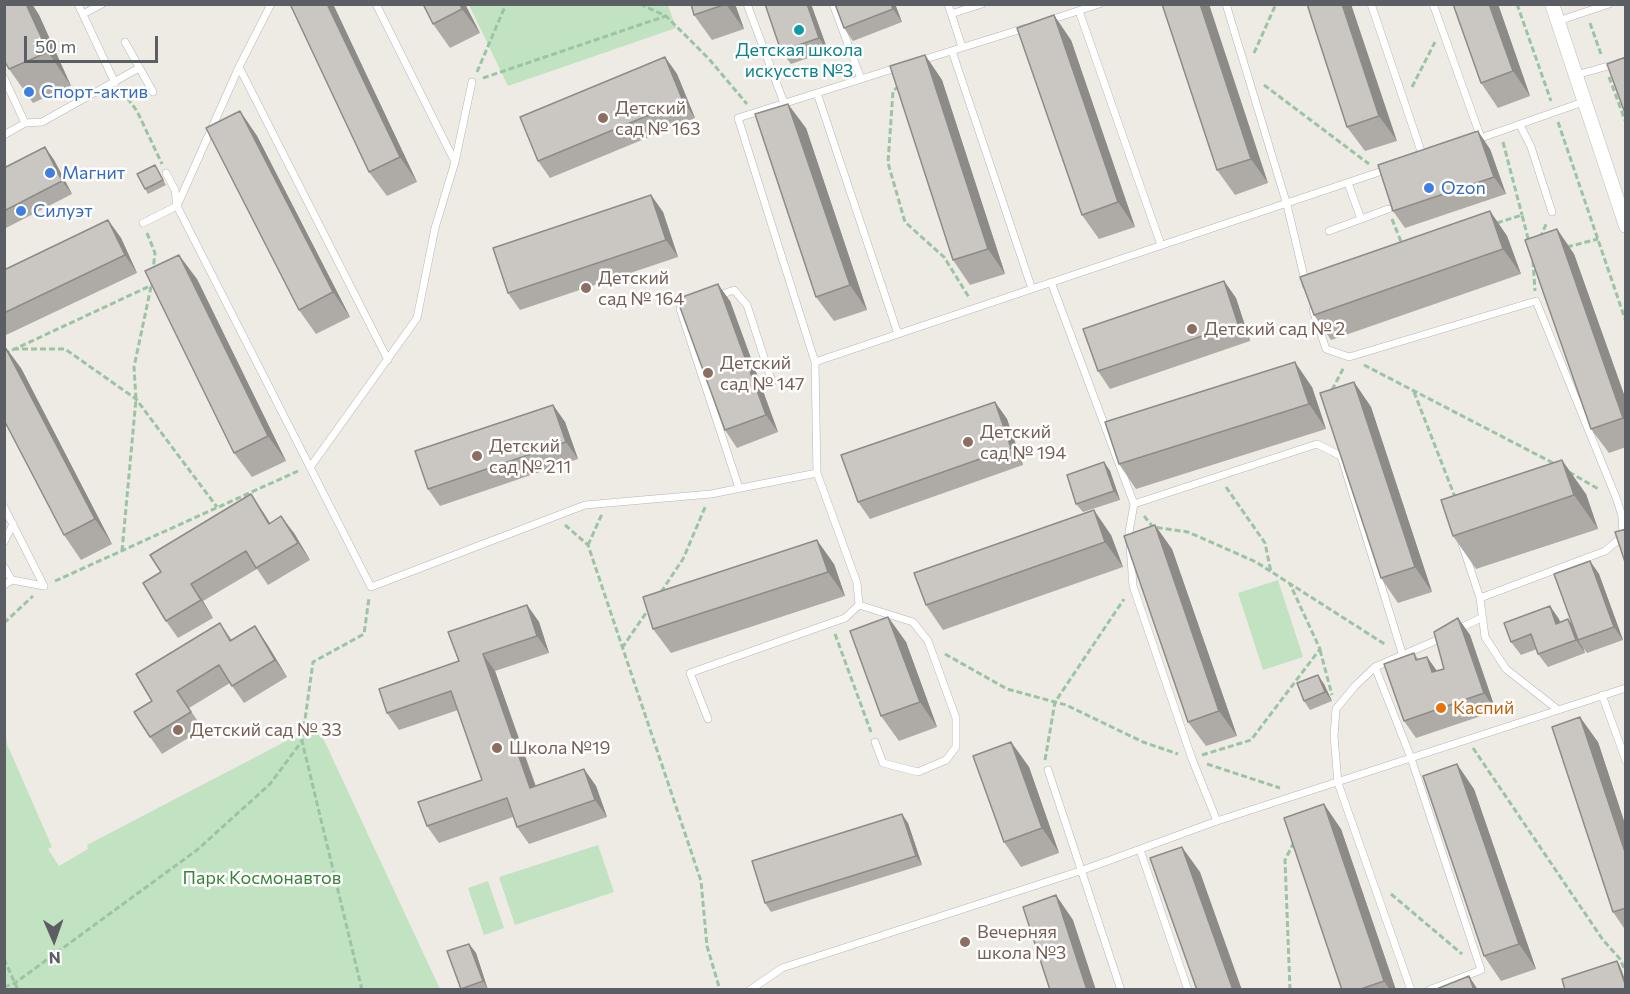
<!DOCTYPE html>
<html>
<head>
<meta charset="utf-8">
<style>
  body { margin:0 }
  #map { position:relative; width:1630px; height:994px; overflow:hidden; background:#edebe3; font-family:Commissioner,sans-serif }
  canvas { display:block }
  .frame { position:absolute; inset:0; border:6px solid #5b5f63; pointer-events:none }
  .north { position:absolute; left:24px; top:910px; width:60px; height:60px; -webkit-text-stroke:4px #fff; paint-order:stroke; rotate:178deg; font-size:16px; font-weight:700; line-height:24px; text-align:center; color:#5b5f63 }
  .north::after { content:''; display:block; margin:auto; width:21px; height:27px; background:#5b5f63; clip-path:polygon(50% 0,100% 100%,50% 72%,0 100%) }
  .scale { position:absolute; left:24px; top:36px; width:134px; height:27px; box-sizing:border-box; border:3px solid #5b5f63; border-top:0; padding-left:8px; font-size:18px; line-height:21px; white-space:nowrap; color:#5b5f63; -webkit-text-stroke:4px #fff; paint-order:stroke }
</style>
</head>
<body>
<div id="map">
<canvas width="1630" height="994"></canvas>
<div class="frame"></div>
<div class="north">N</div>
<div class="scale">50 m</div>
</div>
<script>
const c = document.querySelector('canvas').getContext('2d');
c.lineJoin = 'round';
function paint(path, color) { c.fillStyle = color; c.fill(path, 'evenodd'); }
const poly = rows => new Path2D(rows.map(r => 'M' + r).join(''));
function strokePath(path, color, width, dash) { c.strokeStyle = color; c.lineWidth = width; c.lineCap = dash ? 'butt' : 'round'; c.setLineDash(dash || []); c.stroke(path); }
function drawText(font, color, halo, rows, align = 'center') {
  c.font = font + ' Commissioner,sans-serif'; c.lineWidth = 5; c.setLineDash([]); c.textBaseline = 'middle'; c.strokeStyle = halo; c.fillStyle = color; for (const [text, x, y, turn = 0] of rows) {
    c.save(); c.translate(x, y); c.rotate((+turn || 0) * Math.PI / 180); c.textAlign = isNaN(turn) ? turn : align; if (halo) c.strokeText(text, 0, 0); c.fillText(text, 0, 0); c.restore();
  }
}
const green = poly([
  [469,5,668,5,676,28,508,86],
  [1278,580,1303,657,1263,670,1238,593],
  [317,725,440,989,5,989,5,729,7,744,52,847,48,849,59,866,88,849,87,845],
  [598,845,614,892,515,925,499,877],
  [488,881,504,928,484,935,468,888]
]);
const path = poly([
  [640,4,666,16,709,59,747,104],
  [1517,4,1551,101],
  [1590,23,1602,57],
  [1254,53,1276,4],
  [477,72,506,4],
  [1609,77,1626,123],
  [483,78,666,16],
  [1264,85,1369,164],
  [899,86,893,91,888,163,905,222,944,257,970,299],
  [1412,87,1435,42],
  [122,91,137,111,162,164],
  [1558,122,1626,322],
  [1503,142,1522,215],
  [1392,219,1402,244],
  [1497,223,1522,215,1529,242],
  [147,233,155,253,153,270],
  [1540,238,1547,222],
  [1567,247,1598,239],
  [1533,261,1535,291],
  [13,349,65,349,136,399,217,507],
  [4,354,152,285],
  [1364,365,1555,464],
  [1332,390,1344,367],
  [1414,392,1455,497],
  [1569,472,1600,490],
  [1226,487,1265,543,1271,572],
  [1144,516,1153,527,1188,532,1256,562,1386,645],
  [565,525,588,545,701,881,707,946,720,990],
  [588,545,602,514],
  [122,551,136,399,134,367,152,282],
  [55,581,298,471],
  [661,592,683,559,706,505],
  [4,623,33,596],
  [835,634,871,732],
  [622,648,648,610],
  [1320,650,1332,695],
  [945,654,1007,689,1066,705,1143,742,1178,754],
  [1473,748,1603,940,1620,959,1626,972],
  [1202,755,1251,740,1320,649,1290,584],
  [1045,760,1055,702,1124,599],
  [1207,764,1280,788],
  [1391,894,1462,954],
  [4,959,18,990],
  [4,987,15,983,197,850,270,784,302,741],
  [362,990,302,741,313,662,364,634,369,598],
  [1290,990,1285,860,1294,842]
]);
const lane = poly([
  [78,4,115,83],
  [376,4,455,162],
  [747,4,784,103],
  [833,4,861,79],
  [948,4,962,47],
  [1226,4,1287,205,1306,285],
  [1371,4,1423,157],
  [1433,4,1481,138],
  [1079,11,1161,245],
  [83,14,102,4],
  [951,14,982,4],
  [1047,21,1099,4],
  [1558,21,1609,4],
  [125,42,153,92],
  [952,51,1032,289],
  [919,61,1025,28],
  [239,67,388,360],
  [899,67,738,118,815,362,1388,169],
  [1576,75,1626,61],
  [4,78,25,123],
  [817,93,898,334],
  [1520,125,1531,147,1552,212],
  [4,135,25,123,42,122,139,68],
  [1475,140,1586,101],
  [166,173,175,190,177,206,371,587,585,505,711,494,817,473],
  [1348,183,1361,219],
  [143,223,177,206,239,67,271,4],
  [1329,231,1388,209],
  [1051,282,1134,504],
  [717,296,734,290,747,305,772,382],
  [687,307,680,309,739,488],
  [1313,310,1326,349,1349,357,1536,301,1617,500,1622,516,1623,536,1605,551,1480,598,1462,544],
  [311,466,417,318,435,228,455,162,472,82],
  [4,507,44,586],
  [4,542,13,524],
  [4,567,12,580,44,586],
  [4,585,12,580],
  [1480,598,1485,637,1506,669,1557,709],
  [859,605,913,622,928,641,956,718,956,747,946,760,918,772,883,763,875,742],
  [1456,630,1481,618],
  [1375,667,1411,758,1481,970,1429,990],
  [1602,695,1626,761],
  [708,719,690,673,845,618,859,605,857,583,817,473,815,362],
  [1048,770,1121,990],
  [1217,821,1192,759,1133,586,1129,532,1134,504,1317,444,1341,456,1403,656],
  [1140,850,1188,990],
  [750,990,782,968,1083,870,1217,821,1626,688],
  [1411,990,1338,783,1334,736,1336,709,1355,686,1375,667,1444,637]
]);
const street = poly([
  [1552,4,1626,226]
]);
const wall = poly([
  [4,4,32,4,39,15,71,86,33,103,9,69],
  [333,4,417,182,387,196,369,172],
  [465,4,480,33,450,48,433,24],
  [691,4,735,4,744,29,712,40,694,15],
  [765,4,811,4,828,51,791,64,781,51],
  [835,4,895,4,902,22,853,41,844,28],
  [1162,4,1268,183,1235,195,1217,170],
  [1307,4,1397,141,1365,151,1347,127],
  [1498,4,1530,96,1498,108,1481,83],
  [1071,40,1135,227,1099,239,1082,215],
  [925,55,942,80,1005,274,970,285,953,260],
  [665,57,677,74,695,118,550,178,538,161],
  [240,111,257,136,350,317,316,334,299,310],
  [806,128,867,310,834,321,816,297],
  [45,147,54,160,72,194,4,229,4,168],
  [1490,149,1506,194,1405,228,1393,211],
  [155,165,166,185,148,194,145,189],
  [651,195,663,212,678,257,520,310,508,293],
  [1490,211,1507,236,1521,274,1331,340,1314,315],
  [108,220,121,238,137,273,4,336,4,270],
  [1557,229,1574,254,1626,400,1626,447,1609,453,1591,429],
  [197,279,286,461,252,477,234,453],
  [1224,281,1236,298,1250,341,1110,389,1098,371],
  [730,301,778,432,737,448,725,430],
  [21,368,112,544,81,560,64,535],
  [1354,382,1371,407,1432,592,1398,603,1381,578],
  [1312,387,1326,429,1136,489,1119,464],
  [995,402,1007,419,1023,465,870,519,858,502],
  [553,405,565,422,578,459,440,506,428,489],
  [1104,462,1110,471,1120,500,1083,512,1076,504],
  [1586,494,1598,529,1476,569,1453,536,1441,500],
  [263,512,270,523,294,533,310,560,268,585,257,569,203,601,213,618,178,638,166,621,143,583],
  [1111,535,1123,567,943,630,926,605],
  [1172,549,1237,736,1206,746,1188,722],
  [1590,561,1599,574,1623,640,1587,653,1583,648,1585,653,1548,667,1538,654,1537,649,1521,655,1511,642,1550,606,1560,622,1572,624],
  [834,564,845,596,671,653,653,629],
  [527,605,539,622,549,653,495,671,536,786,584,769,596,786,607,817,529,844,517,827,513,817,439,843,427,826,482,780,458,710,399,730,387,713,459,661],
  [888,617,906,642,937,727,899,741,881,716],
  [1458,618,1470,635,1496,711,1416,738,1404,721,1414,653,1418,659,1427,657,1437,671,1444,669],
  [220,623,232,640,267,644,287,677,244,703,230,683,189,708,203,729,162,754,150,737,152,701],
  [1324,684,1332,701,1310,710,1304,701],
  [1011,742,1029,767,1059,853,1021,867,1004,842],
  [1598,742,1626,827,1626,931,1613,912],
  [1474,789,1536,969,1501,981,1484,956],
  [908,823,922,865,771,912,765,903],
  [1341,829,1396,990,1342,990],
  [469,944,476,953,488,990,461,990,447,951]
]);
const shadedWall = poly([
  [26,4,32,4,39,15,71,86,48,52],
  [327,4,333,4,417,182,400,157],
  [460,4,465,4,480,33,462,9],
  [726,4,735,4,744,29],
  [807,4,811,4,828,51,819,38],
  [891,4,895,4,902,22,893,9],
  [1200,4,1209,4,1268,183,1251,159],
  [1342,4,1351,4,1397,141,1379,116],
  [1489,4,1498,4,1530,96,1513,71],
  [1054,15,1071,40,1135,227,1118,202],
  [925,55,942,80,1005,274,988,249],
  [665,57,677,74,695,118,683,101],
  [788,104,806,128,867,310,850,285],
  [240,111,257,136,350,317,333,292],
  [1478,131,1490,149,1506,194,1494,177],
  [45,147,54,160,72,194,62,181],
  [651,195,663,212,678,257,666,240],
  [1490,211,1507,236,1521,274,1503,249],
  [108,220,121,238,137,273,125,255],
  [1557,229,1574,254,1626,400,1626,421,1623,418],
  [179,255,197,279,286,461,268,436],
  [1224,281,1236,298,1250,341,1238,324],
  [718,284,730,301,778,432,766,415],
  [4,345,21,368,112,544,95,519],
  [1295,362,1312,387,1326,429,1309,404],
  [1354,382,1371,407,1432,592,1415,567],
  [995,402,1007,419,1023,465,1011,448],
  [553,405,565,422,578,459,566,442],
  [1562,460,1586,494,1598,529,1574,495],
  [1104,462,1110,471,1120,500,1114,491],
  [251,494,263,512,281,541,269,524],
  [1094,510,1111,535,1123,567,1105,542],
  [281,516,294,533,310,560,298,543],
  [1155,525,1172,549,1237,736,1219,711],
  [817,540,834,564,845,596,828,572],
  [1590,561,1599,574,1623,640,1614,627],
  [191,584,203,601,213,618,201,600],
  [527,605,539,622,549,653,537,636],
  [1550,606,1559,619,1565,637,1556,624],
  [888,617,906,642,937,727,920,702],
  [1458,618,1470,635,1496,711,1484,693],
  [1568,619,1578,632,1578,640,1583,648,1585,653,1576,640],
  [255,626,267,644,287,677,275,660],
  [483,654,495,671,542,805,530,788],
  [1427,657,1439,674,1432,672],
  [1318,675,1324,684,1332,701,1325,692],
  [1580,717,1598,742,1626,827,1626,855],
  [1011,742,1029,767,1059,853,1042,828],
  [1457,764,1474,789,1536,969,1519,944],
  [584,769,596,786,607,817,595,800],
  [1324,804,1341,829,1396,990,1390,990,1384,981],
  [902,814,908,823,922,865,916,856],
  [1182,847,1200,872,1242,990,1233,990],
  [1056,895,1073,920,1096,990,1087,990],
  [469,944,476,953,488,990,483,981],
  [1617,961,1620,966,1626,982,1626,987],
  [1469,976,1478,990,1474,990]
]);
const building = poly([
  [4,4,26,4,48,52,9,69,4,60,4,4],
  [290,4,327,4,400,157,369,172,290,4],
  [423,4,460,4,462,9,433,24,423,4],
  [691,4,726,4,694,15,691,4],
  [765,4,807,4,819,38,781,51,765,4],
  [835,4,891,4,893,9,844,28,835,4],
  [1162,4,1200,4,1251,159,1217,170,1162,4],
  [1307,4,1342,4,1379,116,1347,127,1307,4],
  [1453,4,1489,4,1513,71,1481,83,1453,4],
  [1054,15,1118,202,1082,215,1017,28,1054,15],
  [925,55,988,249,953,260,890,66,925,55],
  [665,57,683,101,538,161,520,117,665,57],
  [1626,57,1626,116,1607,64,1626,57],
  [788,104,850,285,816,297,755,114,788,104],
  [240,111,333,292,299,310,206,128,240,111],
  [1478,131,1494,177,1393,211,1378,165,1478,131],
  [45,147,62,181,4,211,4,168,45,147],
  [155,165,163,180,145,189,137,174,155,165],
  [651,195,666,240,508,293,493,248,651,195],
  [1490,211,1503,249,1314,315,1300,277,1490,211],
  [108,220,125,255,4,313,4,270,108,220],
  [1557,229,1623,418,1591,429,1525,240,1557,229],
  [179,255,268,436,234,453,145,271,179,255],
  [1224,281,1238,324,1098,371,1083,329,1224,281],
  [718,284,766,415,725,430,677,299,718,284],
  [4,345,95,519,64,535,4,420,4,345],
  [1295,362,1309,404,1119,464,1105,422,1295,362],
  [1354,382,1415,567,1381,578,1320,393,1354,382],
  [995,402,1011,448,858,502,841,455,995,402],
  [553,405,566,442,428,489,415,451,553,405],
  [1562,460,1574,495,1453,536,1441,500,1562,460],
  [1104,462,1114,491,1076,504,1067,475,1104,462],
  [251,494,269,524,281,516,298,543,256,568,246,551,191,584,201,600,166,621,143,583,161,572,150,555,251,494],
  [1094,510,1105,542,926,605,914,573,1094,510],
  [1155,525,1219,711,1188,722,1124,536,1155,525],
  [1626,529,1626,565,1615,532,1626,529],
  [817,540,828,572,653,629,643,597,817,540],
  [1590,561,1614,627,1578,640,1554,574,1590,561],
  [527,605,537,636,483,654,530,788,584,769,595,800,517,827,507,798,427,826,418,802,482,780,451,691,387,713,379,689,459,661,448,632,527,605],
  [1550,606,1556,624,1568,619,1576,640,1538,654,1531,634,1511,642,1504,623,1550,606],
  [888,617,920,702,881,716,850,631,888,617],
  [1458,618,1484,693,1404,721,1384,664,1414,653,1416,660,1427,657,1432,672,1444,669,1434,632,1458,618],
  [220,623,230,641,255,626,275,660,232,686,219,665,177,691,191,712,150,737,134,712,152,701,136,674,220,623],
  [1318,675,1325,692,1304,701,1297,683,1318,675],
  [1580,717,1626,855,1626,908,1613,912,1552,727,1580,717],
  [1011,742,1042,828,1004,842,973,756,1011,742],
  [1457,764,1519,944,1484,956,1423,776,1457,764],
  [1324,804,1384,981,1358,990,1342,990,1284,818,1324,804],
  [902,814,916,856,765,903,752,861,902,814],
  [1182,847,1233,990,1197,990,1150,858,1182,847],
  [1056,895,1087,990,1050,990,1023,907,1056,895],
  [469,944,483,981,461,989,447,951,469,944],
  [1617,961,1626,987,1626,990,1565,990,1562,979,1617,961],
  [1469,976,1474,990,1434,990,1469,976]
]);
const markers = [
  [799,30,6,"#0f9aa8"],
  [29,92,6,"#3f7fe0"],
  [603,118,6,"#8d6e63"],
  [50,173,6,"#3f7fe0"],
  [1429,188,6,"#3f7fe0"],
  [21,211,6,"#3f7fe0"],
  [586,288,6,"#8d6e63"],
  [1192,329,6,"#8d6e63"],
  [708,373,6,"#8d6e63"],
  [968,442,6,"#8d6e63"],
  [477,456,6,"#8d6e63"],
  [1441,708,6,"#e8710a"],
  [178,730,6,"#8d6e63"],
  [497,748,6,"#8d6e63"],
  [965,942,6,"#8d6e63"]
];
const cultureNames = [
  ["Детская школа",799,50],
  ["искусств №3",799,71]
];
const shopNames = [
  ["Спорт-актив",41,92],
  ["Магнит",62,173],
  ["Ozon",1441,188],
  ["Силуэт",33,211]
];
const educationNames = [
  ["Детский",615,108],
  ["сад № 163",615,129],
  ["Детский",598,278],
  ["сад № 164",598,299],
  ["Детский сад № 2",1204,329],
  ["Детский",720,363],
  ["сад № 147",720,384],
  ["Детский",980,432],
  ["сад № 194",980,453],
  ["Детский",489,446],
  ["сад № 211",489,467],
  ["Детский сад № 33",190,730],
  ["Школа №19",509,748],
  ["Вечерняя",977,932],
  ["школа №3",977,953]
];
const foodNames = [
  ["Каспий",1453,708]
];
const parkNames = [
  ["Парк Космонавтов",262,878]
];
paint(green, '#c2e3c1');
strokePath(lane, '#b4b6ba', 8);
strokePath(street, '#b4b6ba', 15);
strokePath(path, '#9bc4a5', 3, [6, 3]);
strokePath(lane, '#fff', 7);
strokePath(street, '#fff', 14);
paint(wall, '#aeaba7');
paint(shadedWall, '#8d8b88');
paint(building, '#cac7c2');
strokePath(building, '#8d8b88', 1.5);
for (const [x, y, r, color] of markers) { const dot = new Path2D(); dot.arc(x, y, r, 0, 2 * Math.PI); c.fillStyle = color; c.fill(dot); strokePath(dot, '#fff', 2); }
drawText('18px', '#0d838f', '#fff', cultureNames);
drawText('18px', '#366cbe', '#fff', shopNames, 'left');
drawText('18px', '#785e54', '#fff', educationNames, 'left');
drawText('18px', '#c56008', '#fff', foodNames, 'left');
drawText('18px', '#3a833b', '#fff', parkNames);
</script>
</body>
</html>
